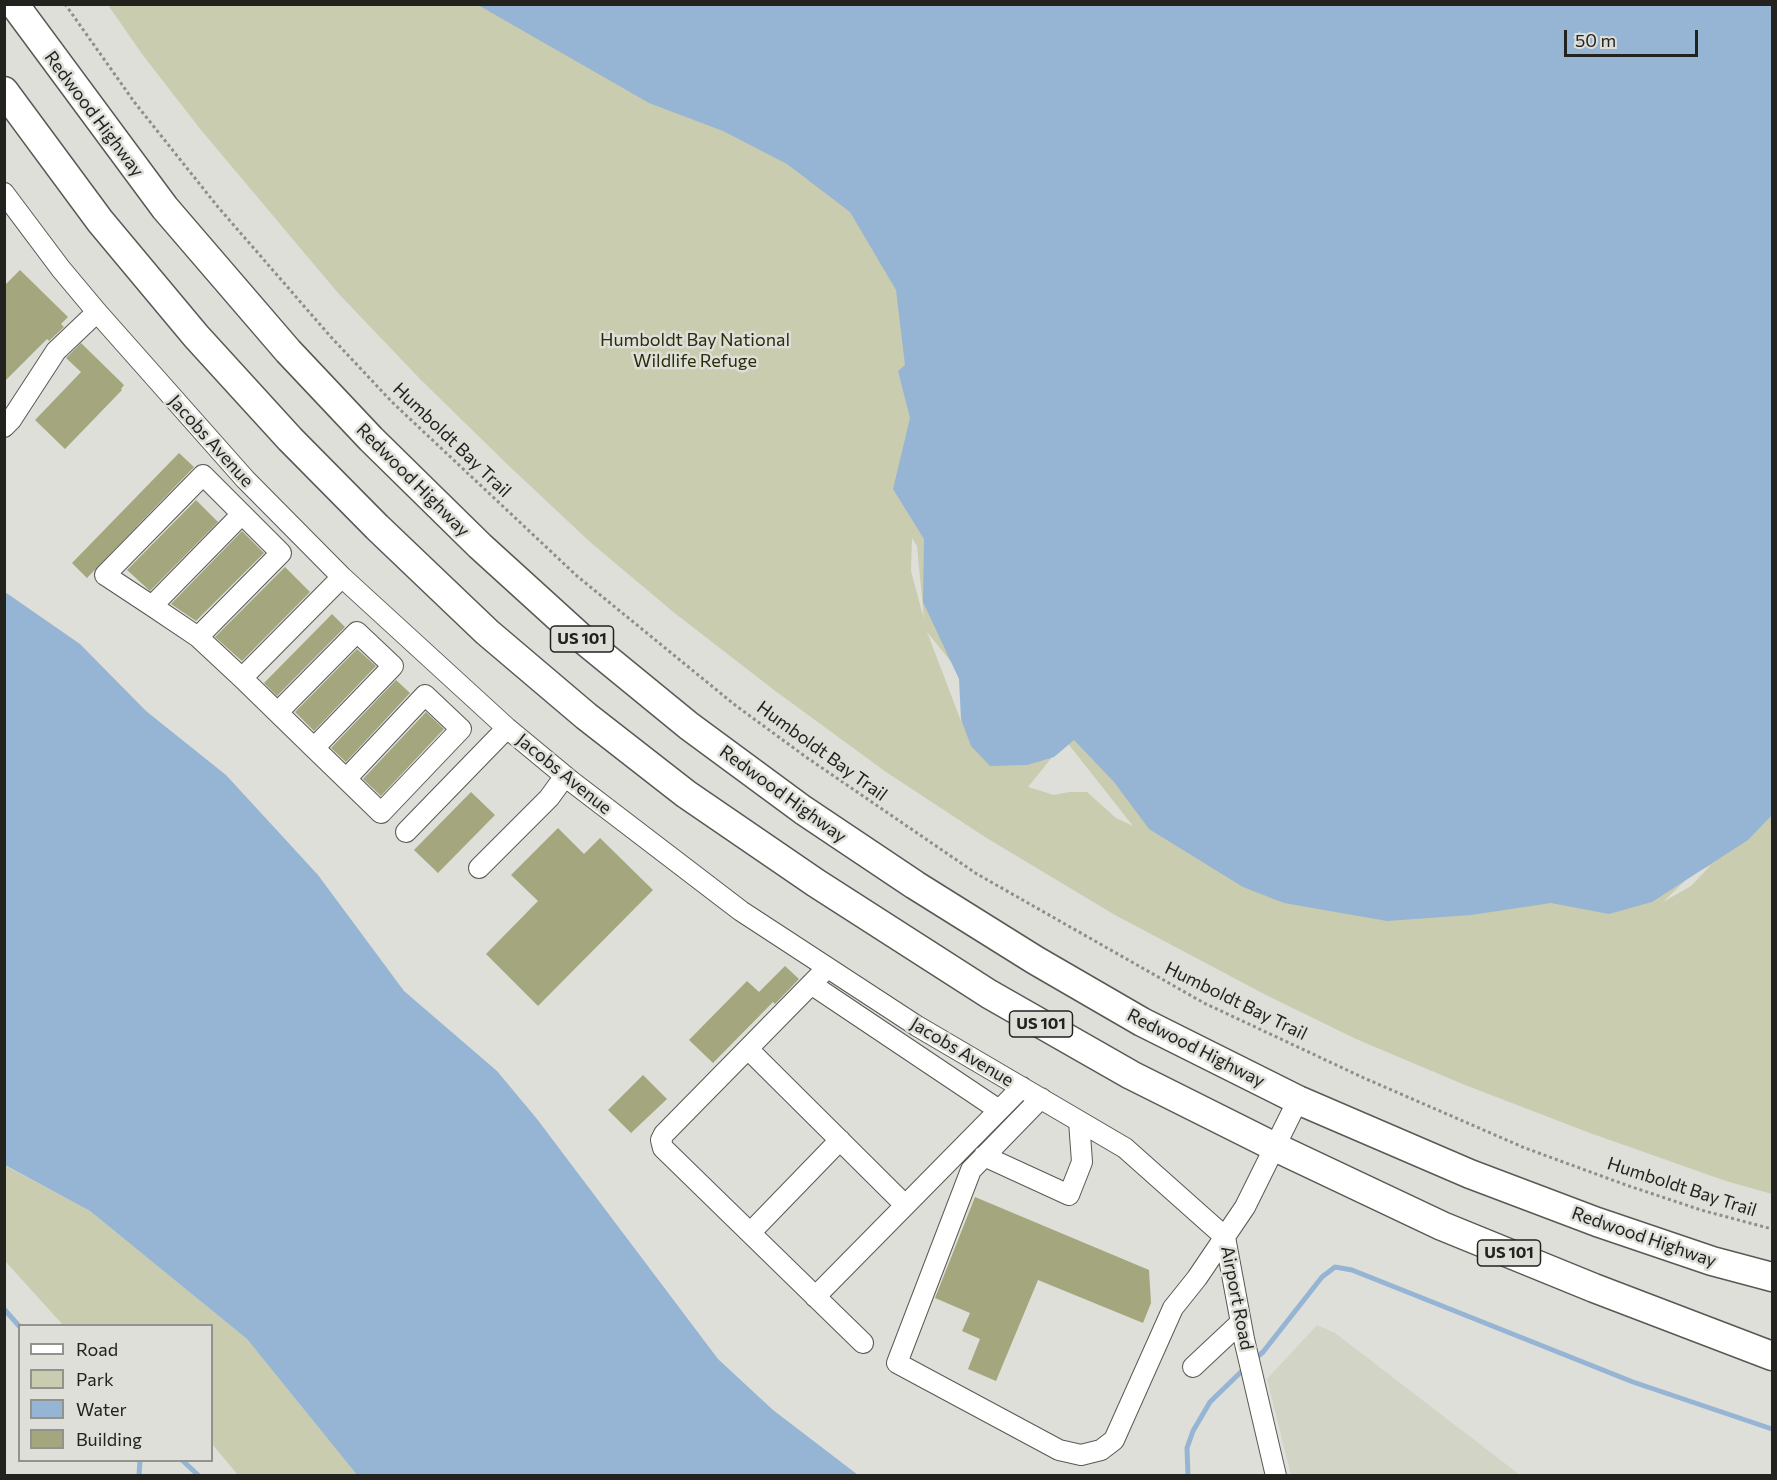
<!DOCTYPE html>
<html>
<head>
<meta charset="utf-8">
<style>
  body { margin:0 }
  #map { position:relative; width:1777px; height:1480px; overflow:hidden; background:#dedfd8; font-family:Commissioner,sans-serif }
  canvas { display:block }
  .frame { position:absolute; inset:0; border:6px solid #22221f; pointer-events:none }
  .legend { position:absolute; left:18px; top:1324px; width:195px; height:138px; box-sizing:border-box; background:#dedfd8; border:2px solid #93938e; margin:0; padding:8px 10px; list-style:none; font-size:18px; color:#22221f }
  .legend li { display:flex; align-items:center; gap:12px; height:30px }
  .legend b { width:30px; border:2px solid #93938e }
  .scale { position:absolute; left:1564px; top:30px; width:134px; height:27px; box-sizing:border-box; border:3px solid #22221f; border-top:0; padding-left:8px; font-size:18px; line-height:21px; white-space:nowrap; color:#22221f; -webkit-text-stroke:4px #dedfd8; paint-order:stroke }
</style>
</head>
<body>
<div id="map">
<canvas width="1777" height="1480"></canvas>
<div class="frame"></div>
<ul class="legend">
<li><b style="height:8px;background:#fff"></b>Road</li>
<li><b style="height:16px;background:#caccaf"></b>Park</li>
<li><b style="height:16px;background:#96b4d4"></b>Water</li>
<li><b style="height:16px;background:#a4a77d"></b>Building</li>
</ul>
<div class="scale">50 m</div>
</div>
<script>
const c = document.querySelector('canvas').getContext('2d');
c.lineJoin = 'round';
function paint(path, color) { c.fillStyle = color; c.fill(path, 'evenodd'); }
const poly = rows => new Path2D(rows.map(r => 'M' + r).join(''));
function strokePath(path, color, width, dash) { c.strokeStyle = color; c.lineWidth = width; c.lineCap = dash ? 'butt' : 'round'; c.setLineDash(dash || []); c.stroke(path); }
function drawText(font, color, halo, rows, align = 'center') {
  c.font = font + ' Commissioner,sans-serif'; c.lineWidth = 5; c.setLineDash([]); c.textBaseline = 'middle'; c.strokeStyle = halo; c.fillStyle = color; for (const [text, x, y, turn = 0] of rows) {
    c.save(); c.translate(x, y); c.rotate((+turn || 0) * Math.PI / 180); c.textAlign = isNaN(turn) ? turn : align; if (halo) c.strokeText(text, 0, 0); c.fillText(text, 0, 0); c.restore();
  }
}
const built = poly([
  [1317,1325,1335,1333,1520,1475,1291,1475,1267,1379]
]);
const green = poly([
  [108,5,1772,5,1772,1194,1726,1181,1590,1133,1465,1085,1356,1039,1266,995,1115,915,985,837,886,772,774,690,672,611,589,541,508,465,420,379,338,293,201,130,142,54],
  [912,538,917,546,924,619,911,571],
  [927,632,952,663,964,688,963,719,961,721],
  [1065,741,1066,741,1133,826,1116,818,1087,792,1069,792,1054,795,1028,787],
  [1711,865,1691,886,1663,902,1690,876],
  [4,1165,90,1211,247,1339,357,1475,238,1475,212,1444,212,1326,63,1325,5,1261]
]);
const water = poly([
  [478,5,1772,5,1772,815,1748,840,1652,902,1609,914,1551,903,1471,915,1387,921,1284,903,1243,887,1149,829,1114,782,1074,740,1054,757,1027,765,990,766,971,746,961,719,959,679,923,602,924,539,893,489,910,418,898,371,905,365,896,290,850,212,787,164,723,131,649,103],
  [5,592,80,644,146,711,226,775,318,875,404,991,497,1071,537,1119,718,1359,773,1410,858,1475,357,1475,247,1339,90,1211,5,1165]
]);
const stream = poly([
  [4,1309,20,1327],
  [1255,1359,1263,1352,1322,1277,1335,1267,1352,1270,1633,1382,1772,1429],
  [182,1460,199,1476],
  [139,1476,140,1460],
  [1188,1476,1187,1448,1193,1431,1210,1402,1246,1367]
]);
const building = poly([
  [20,270,68,317,61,324,64,327,49,341,47,339,4,382,4,286],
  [81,343,124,385,121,389,122,390,65,449,35,420,81,372,66,358],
  [179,453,194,467,87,578,72,563],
  [196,500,218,522,150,591,127,570],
  [242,531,264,553,196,621,171,604],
  [285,567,310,592,242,661,215,637],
  [332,614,345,627,277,696,264,683],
  [357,649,376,666,314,731,295,712],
  [396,680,410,693,346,762,331,748],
  [426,712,444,729,381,796,363,779],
  [471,792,495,815,438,873,414,850],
  [558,828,584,854,600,838,653,890,538,1006,486,954,538,901,511,875],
  [785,966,799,979,775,1004,773,1002,713,1063,689,1040,747,981,759,992],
  [643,1075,667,1099,631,1133,608,1110],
  [975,1197,1149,1270,1151,1303,1143,1323,1038,1280,996,1381,968,1369,980,1339,962,1331,970,1313,935,1298]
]);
const path = poly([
  [65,4,135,103,218,207,330,336,392,402,577,576,735,705,806,757,977,874,1204,1003,1364,1078,1525,1148,1626,1185,1701,1210,1772,1229]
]);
const minor = poly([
  [4,193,61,269,97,312,245,479,342,577,507,728,571,781,741,911,917,1026,1125,1148,1225,1237],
  [4,427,11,420,56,351,97,312],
  [152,606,242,514,203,475,105,575,152,606,198,637,242,678,314,748,346,779,381,813,461,729,425,695,346,779],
  [198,637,281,553,242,514],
  [242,678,342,577],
  [278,712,357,632,393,666,314,748],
  [406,832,507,728],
  [479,868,549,798,565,776],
  [827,968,664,1134,661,1140,663,1148,863,1343],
  [811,984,999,1110],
  [749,1050,905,1205],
  [1041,1098,971,1170,897,1363,1059,1450,1081,1455,1101,1450,1114,1440,1173,1308,1197,1278,1245,1207,1298,1100],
  [984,1156,1069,1195,1082,1162,1079,1121],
  [750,1233,840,1140],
  [1225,1237,1244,1339,1276,1476],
  [815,1297,1022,1087],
  [1193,1367,1241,1322]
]);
const highway = poly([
  [14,4,165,208,288,351,371,439,480,546,579,636,689,726,803,810,915,885,1035,960,1142,1022,1298,1100,1470,1174,1597,1222,1712,1261,1772,1277],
  [4,91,100,221,196,336,290,439,377,527,487,632,586,716,686,794,816,883,989,994,1131,1075,1275,1147,1442,1226,1594,1288,1772,1356]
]);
const shields = [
  [582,639,63],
  [1041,1024,63],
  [1509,1253,63]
];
const shieldNames = [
  ["US 101",582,639],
  ["US 101",1041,1024],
  ["US 101",1509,1253]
];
const streetNames = [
  ["Redwood Highway",94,114,53],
  ["Humboldt Bay Trail",452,440,44],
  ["Jacobs Avenue",211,441,48],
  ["Redwood Highway",413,480,45],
  ["Humboldt Bay Trail",822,751,36],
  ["Jacobs Avenue",564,774,39],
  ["Redwood Highway",783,794,36],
  ["Humboldt Bay Trail",1236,1001,26],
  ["Redwood Highway",1196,1048,27],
  ["Jacobs Avenue",962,1052,31],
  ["Humboldt Bay Trail",1682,1187,18],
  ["Redwood Highway",1644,1237,19],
  ["Airport Road",1237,1298,79]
];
const parkNames = [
  ["Humboldt Bay National",695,340],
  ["Wildlife Refuge",695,361]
];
paint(built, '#d2d4c6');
paint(green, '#caccaf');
paint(water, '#96b4d4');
strokePath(stream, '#96b4d4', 5);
paint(building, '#a4a77d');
strokePath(minor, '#595954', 22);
strokePath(highway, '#595954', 31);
strokePath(path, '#8e8f89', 3, [3, 3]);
strokePath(minor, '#fff', 20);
strokePath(highway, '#fff', 28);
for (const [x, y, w] of shields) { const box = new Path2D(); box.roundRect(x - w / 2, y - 13, w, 26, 4.5); c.fillStyle = '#dedfd8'; c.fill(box); strokePath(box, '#22221f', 1.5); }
drawText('bold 16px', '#22221f', null, shieldNames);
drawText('18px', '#22221f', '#dedfd8', streetNames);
drawText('18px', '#2b2d0a', '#dedfd8', parkNames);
</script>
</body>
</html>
